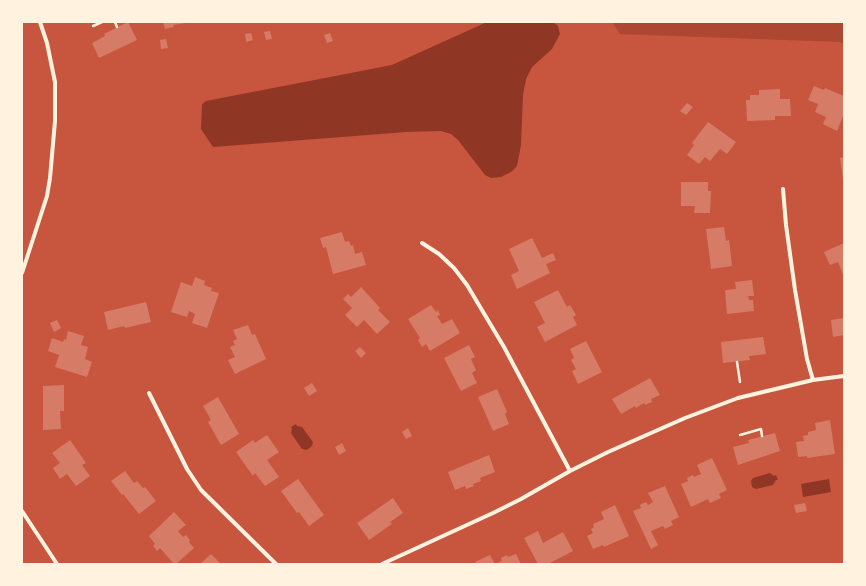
<!DOCTYPE html>
<html>
<head>
<meta charset="utf-8">
<style>
  body { margin:0 }
  #map { position:relative; width:866px; height:586px; overflow:hidden; background:#c8553d; font-family:Georgia,serif }
  canvas { display:block }
  .frame { position:absolute; inset:0; border:23px solid #fff3e0; pointer-events:none }
</style>
</head>
<body>
<div id="map">
<canvas width="866" height="586"></canvas>
<div class="frame"></div>
</div>
<script>
const c = document.querySelector('canvas').getContext('2d');
c.lineJoin = 'round';
function paint(path, color) { c.fillStyle = color; c.fill(path, 'evenodd'); }
const poly = rows => new Path2D(rows.map(r => 'M' + r).join(''));
function strokePath(path, color, width, dash) { c.strokeStyle = color; c.lineWidth = width; c.lineCap = dash ? 'butt' : 'round'; c.setLineDash(dash || []); c.stroke(path); }
const green = poly([
  [612,22,844,22,844,44,840,42,620,34]
]);
const water = poly([
  [487,22,553,22,558,26,560,34,552,49,532,67,526,79,523,95,521,145,517,166,511,172,501,177,491,178,485,175,458,140,451,134,441,131,406,132,213,147,201,129,202,104,206,101,392,65],
  [296,424,297,426,302,427,313,442,312,446,307,450,302,449,291,433,292,429,291,427],
  [770,473,774,476,776,475,778,480,776,480,773,485,756,489,752,487,751,481,753,478],
  [829,479,831,492,803,497,801,484]
]);
const building = poly([
  [128,22,137,40,99,58,92,43,105,36,104,34],
  [163,22,186,22,186,23,173,25,174,27,165,29],
  [270,31,272,39,266,40,264,32],
  [251,33,253,40,246,42,245,34],
  [330,33,333,41,327,43,324,35],
  [166,39,168,48,161,49,160,40],
  [814,86,824,90,825,88,844,96,844,114,837,131,823,124,826,117,815,112,818,104,808,100],
  [780,89,780,99,790,99,791,116,775,116,775,120,747,121,746,100,750,100,750,95,759,95,759,90],
  [687,103,693,107,686,115,680,111],
  [708,122,736,142,727,154,720,149,710,161,705,157,699,164,687,155,694,145,692,143],
  [844,157,844,179,843,179,840,158],
  [681,182,708,182,708,191,711,191,710,213,694,213,695,206,681,206],
  [724,227,726,241,729,240,732,266,711,269,706,229],
  [342,232,345,242,349,241,351,246,353,245,355,254,362,252,366,265,333,274,326,247,323,248,320,238],
  [532,238,542,258,553,253,556,260,546,264,550,273,517,289,511,275,519,271,509,249],
  [844,243,844,277,838,262,830,265,824,252],
  [195,277,205,281,204,285,212,288,211,291,219,293,207,328,192,323,195,314,189,311,187,317,171,312,181,282,192,286],
  [752,280,754,296,748,296,749,300,753,300,754,311,727,314,725,290,736,289,735,282],
  [361,287,380,308,378,310,390,322,377,334,364,320,357,327,345,315,352,308,343,299,348,294,351,297],
  [558,290,567,307,570,305,576,315,573,317,577,325,545,342,537,327,545,323,534,302],
  [146,302,151,322,125,328,124,326,108,330,104,312],
  [431,305,436,312,438,310,440,315,437,316,442,324,452,319,460,333,430,351,426,344,422,347,418,340,420,338,408,319],
  [844,318,844,335,833,337,831,320],
  [57,320,61,328,54,332,50,323],
  [248,325,252,335,255,334,266,359,235,374,228,360,235,357,230,347,235,345,233,341,237,339,233,330],
  [68,331,84,336,81,345,88,347,85,359,92,362,87,377,55,367,59,355,48,351,52,338,63,342,64,339,66,340],
  [763,337,766,354,749,356,750,360,723,363,721,342],
  [586,341,602,372,578,384,572,371,576,369,571,360,574,358,570,349],
  [469,345,475,357,471,359,476,370,472,373,477,383,461,391,444,358],
  [360,347,366,353,361,358,355,351],
  [650,378,660,395,651,399,652,402,645,405,644,403,636,408,635,406,621,414,612,399],
  [312,383,317,391,309,396,304,388],
  [64,385,64,411,60,411,61,429,43,430,43,386],
  [497,389,507,412,505,414,509,424,493,431,478,397],
  [218,397,239,434,221,445,208,422,211,420,203,406],
  [830,420,835,454,807,458,807,456,798,457,796,442,804,441,803,436,808,435,808,432,816,430,815,423],
  [408,428,412,436,406,439,402,432],
  [775,433,780,451,738,465,733,447,749,443,748,440],
  [267,435,279,452,267,460,279,477,265,486,255,473,253,476,236,452,253,440,255,443],
  [70,440,86,463,82,465,90,476,76,486,67,474,60,479,53,468,60,463,52,453],
  [342,443,346,451,339,455,335,447],
  [489,455,495,472,480,478,481,481,473,484,474,486,466,489,465,486,455,490,448,472],
  [712,458,727,490,719,494,721,498,710,503,708,499,691,507,681,484,688,481,687,478,693,475,694,477,701,474,697,465],
  [125,471,134,483,137,481,143,488,145,487,156,501,139,514,123,494,122,495,111,481],
  [298,479,324,515,309,526,299,512,297,513,281,491],
  [665,486,679,517,671,521,673,525,665,529,663,526,651,531,658,545,651,549,633,511,641,508,640,505,646,502,648,505,653,502,648,493],
  [393,498,403,513,390,522,392,524,369,540,357,523],
  [805,503,807,511,796,513,794,505],
  [615,505,629,536,604,547,603,545,593,549,587,536,593,533,591,529,594,527,593,524,604,519,601,512],
  [174,512,186,525,178,531,183,537,186,535,190,540,189,542,194,548,176,564,174,564,160,548,157,551,153,546,155,544,149,536],
  [538,531,543,543,563,532,573,551,548,564,538,564,524,538],
  [211,554,221,564,200,564],
  [516,554,521,564,495,564,502,561,501,558,507,555,508,557],
  [490,555,495,564,476,564,475,562]
]);
const path = poly([
  [115,22,117,27],
  [93,26,102,22],
  [737,362,740,382],
  [740,435,761,429,762,436]
]);
const minor = poly([
  [783,189,786,225,795,290,807,359,813,380],
  [422,243,439,254,454,268,467,285,504,347,570,471],
  [22,273,47,196,50,178,55,121,55,82,47,43,40,22],
  [149,393,187,469,201,490,276,564],
  [22,511,57,564],
  [382,564,493,513,521,499,570,471,608,452,685,418,738,398,813,380,844,376]
]);
paint(green, '#ae4732');
paint(water, '#8f3625');
paint(building, '#d67c66');
strokePath(path, '#fff3e0', 2.5);
strokePath(minor, '#fff3e0', 4);
</script>
</body>
</html>
